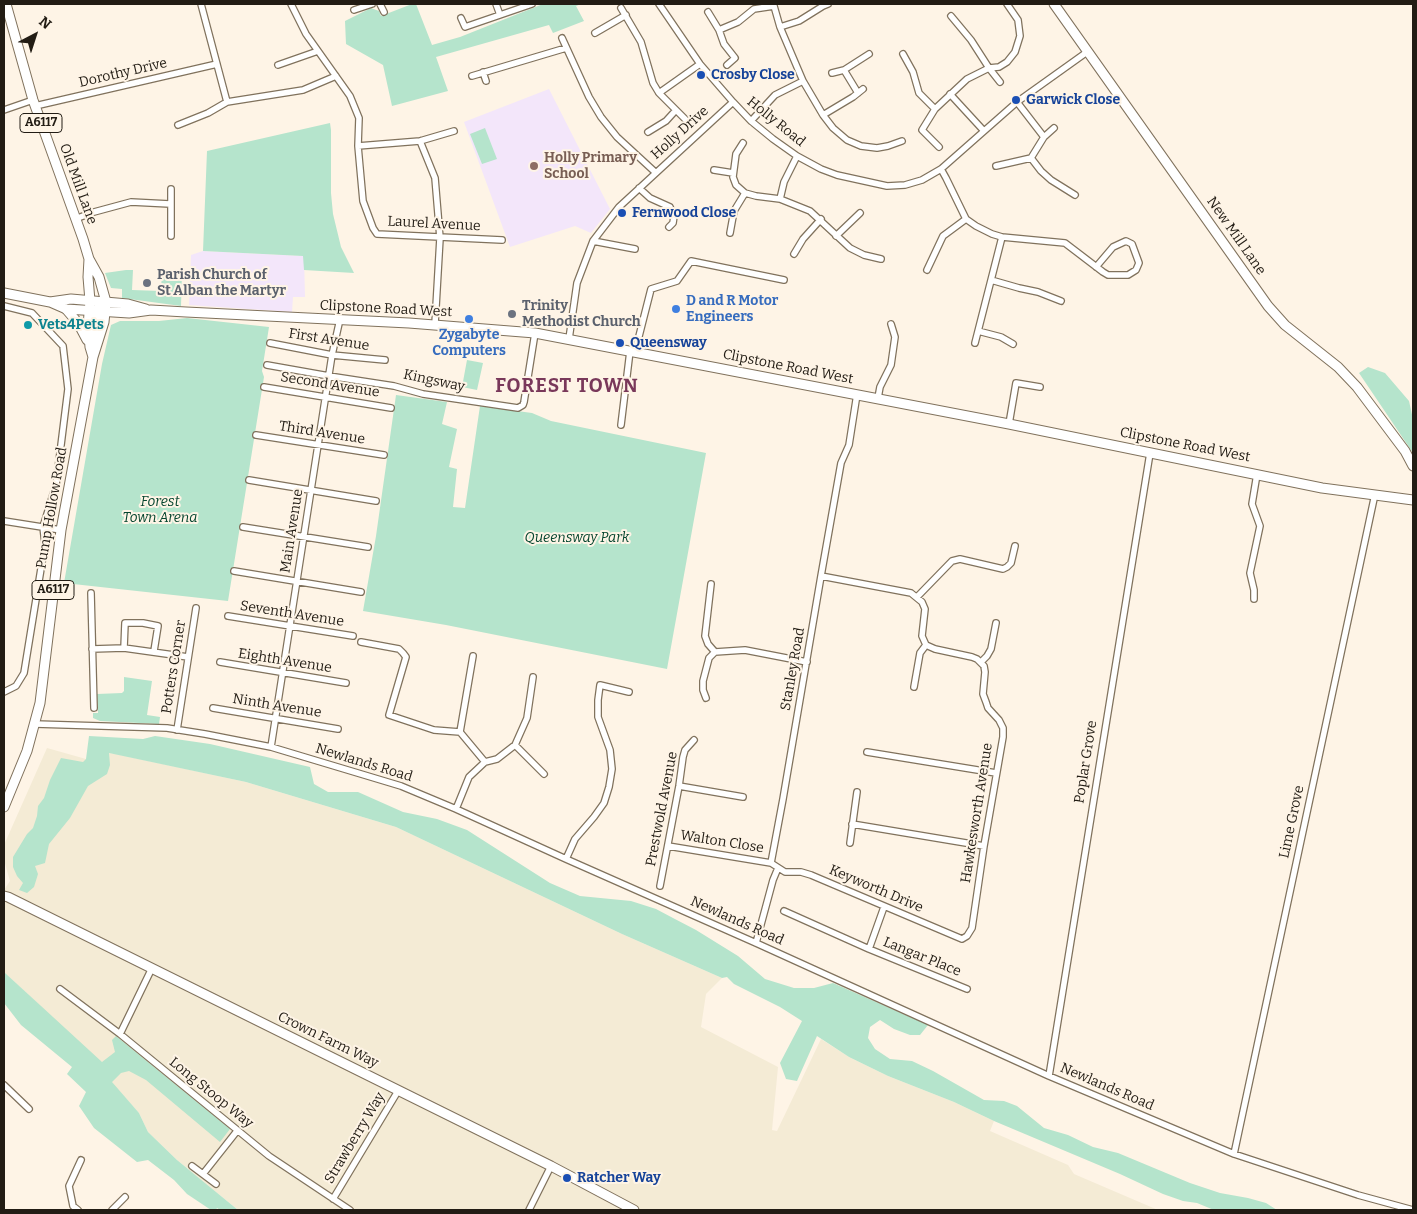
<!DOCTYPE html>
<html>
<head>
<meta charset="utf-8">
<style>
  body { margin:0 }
  #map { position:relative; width:1417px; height:1214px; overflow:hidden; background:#fef4e6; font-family:Bitter,serif }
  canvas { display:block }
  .frame { position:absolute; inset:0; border:5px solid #221c14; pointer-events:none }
  .north { position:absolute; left:10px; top:10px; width:50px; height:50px; -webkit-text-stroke:4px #fef4e6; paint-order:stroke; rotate:40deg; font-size:14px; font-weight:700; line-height:20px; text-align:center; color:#221c14 }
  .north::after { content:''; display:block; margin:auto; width:18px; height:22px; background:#221c14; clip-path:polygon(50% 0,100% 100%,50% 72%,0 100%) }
</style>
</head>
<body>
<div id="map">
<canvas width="1417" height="1214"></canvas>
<div class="frame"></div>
<div class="north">N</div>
</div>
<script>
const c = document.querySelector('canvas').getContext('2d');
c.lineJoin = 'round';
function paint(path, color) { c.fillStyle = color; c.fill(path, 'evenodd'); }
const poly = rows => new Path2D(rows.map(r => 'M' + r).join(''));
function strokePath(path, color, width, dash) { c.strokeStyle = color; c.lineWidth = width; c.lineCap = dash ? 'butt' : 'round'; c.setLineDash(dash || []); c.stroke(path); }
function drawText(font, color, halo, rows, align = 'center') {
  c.font = font + ' Bitter,serif'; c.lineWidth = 4; c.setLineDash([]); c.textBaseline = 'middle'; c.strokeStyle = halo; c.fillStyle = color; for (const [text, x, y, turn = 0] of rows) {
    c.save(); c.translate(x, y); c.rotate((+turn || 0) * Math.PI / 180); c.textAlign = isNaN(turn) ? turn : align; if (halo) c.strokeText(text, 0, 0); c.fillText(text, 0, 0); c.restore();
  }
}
const industrial = poly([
  [47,748,86,759,109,753,116,754,246,782,396,827,622,934,722,978,706,994,701,1027,778,1067,772,1130,777,1131,821,1039,849,1057,888,1076,954,1102,994,1121,990,1131,1068,1165,1074,1174,1158,1210,238,1210,177,1160,148,1132,139,1113,129,1102,33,999,4,972,4,890,10,881,4,860,4,845]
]);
const education = poly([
  [549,89,610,209,591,233,575,226,510,247,464,122],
  [203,251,304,256,305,297,293,297,292,312,189,305,191,255]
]);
const green = poly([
  [412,4,416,4,432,45,460,37,543,4,581,4,576,6,584,21,553,33,549,25,436,57,448,91,392,106,383,65,346,44,345,21,371,8,379,11,381,16],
  [330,123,331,130,331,193,333,214,341,247,354,273,304,270,303,256,203,251,207,151],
  [485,128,497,159,482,164,470,134],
  [126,270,133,270,132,290,161,291,162,271,182,272,181,306,122,298,122,289,111,288,105,273],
  [187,318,269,327,262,371,264,377,228,601,64,583,102,364,111,325,120,321,159,321],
  [467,360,483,363,477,390,462,387],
  [1368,367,1385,373,1409,401,1413,419,1413,453,1359,373],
  [396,395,447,402,442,424,457,429,449,467,457,469,453,507,465,508,480,406,532,413,551,421,706,453,667,669,446,625,363,611,376,536],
  [124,677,152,681,147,715,160,717,159,724,100,721,93,718,93,713,98,713,97,694,122,693,124,691],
  [89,736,143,739,155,736,210,744,310,767,314,784,328,792,358,792,403,812,437,819,467,830,550,883,580,896,631,901,656,909,673,918,696,930,738,956,765,979,794,988,814,988,833,983,928,1025,920,1035,910,1035,894,1029,880,1020,870,1027,868,1038,875,1049,890,1059,912,1061,933,1071,984,1100,1004,1101,1017,1106,1044,1128,1068,1135,1093,1147,1118,1153,1190,1183,1220,1193,1248,1198,1266,1203,1277,1210,1214,1210,1197,1203,1183,1201,1163,1194,1120,1174,994,1121,954,1102,888,1076,849,1057,817,1036,797,1081,786,1079,780,1063,802,1021,780,1007,734,984,727,977,722,978,622,934,396,827,246,782,109,753,110,765,107,774,88,786,70,818,49,844,45,863,35,866,38,874,34,887,27,893,19,890,23,883,17,876,13,867,13,857,27,834,33,828,37,816,38,806,44,798,50,780,61,758,83,762,86,759],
  [4,972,102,1062,115,1052,112,1040,116,1036,230,1129,220,1142,146,1080,129,1071,121,1073,112,1082,139,1113,148,1132,177,1160,238,1210,220,1210,217,1208,216,1210,211,1210,187,1194,174,1180,148,1160,137,1162,94,1128,79,1106,86,1092,67,1074,72,1067,21,1025,4,1003]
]);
const street = poly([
  [201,4,227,102],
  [291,4,306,34,350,96,359,118,358,146,363,201,373,228,377,234,502,240],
  [380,4,384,12],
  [496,4,500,15],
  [659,4,700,64,733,102,751,121,773,139,797,156,821,169,837,175,887,186,905,185,922,180,941,169,1017,102,1087,52],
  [621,8,641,42,653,83,659,93,700,64],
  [354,10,372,4],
  [708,12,719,30],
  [951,16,971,40,989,68,1000,82],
  [461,18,465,27,532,4],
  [780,27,799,21,823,6,828,4],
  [595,33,626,15],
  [562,38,589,97,601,117,617,137,655,172],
  [903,54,913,72,919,93,935,109,967,79,989,68,999,67,1007,62,1015,52,1020,36,1018,20,1007,4],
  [278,65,318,51],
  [727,65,735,58,724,44,719,30,738,22,754,9,774,6,780,27,803,81],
  [844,70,858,93],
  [483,72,486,81],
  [832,73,844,70,869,54],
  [472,76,566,48],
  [659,93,687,121],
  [950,94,984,131],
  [1017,102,1044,137,1031,158,1041,171,1051,180,1075,195],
  [35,106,217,64],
  [935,109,922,130,939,147],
  [4,110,33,100],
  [823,115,853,97,863,89],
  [751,121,775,95,803,81,823,115,833,128,847,140,861,146,877,148,888,146,902,141],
  [178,125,208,113,227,102,303,90,336,76],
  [648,132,666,121,676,110],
  [1044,137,1054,128],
  [420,141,435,178,440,238,435,324],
  [743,143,736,154,733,177,736,185,745,193,756,196,780,199],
  [358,146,420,141,454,131],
  [797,156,784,182,780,199,810,211,850,248,864,255,881,259],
  [996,166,1031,158],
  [941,169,946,178,966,219,976,226,992,234,1002,237,1065,243,1103,272,1108,275,1128,275,1136,270,1139,263,1132,244,1126,241,1113,247,1096,267],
  [714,170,733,173],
  [639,188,650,198,670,207,674,216,673,223,669,227],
  [75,219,94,212,131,202,170,204],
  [730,233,734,211,745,193],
  [171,236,171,189],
  [836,236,860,213],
  [593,241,635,249],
  [794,254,803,239,821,219],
  [927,270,943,236,966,219],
  [991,280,1019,288,1038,292,1061,301],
  [4,306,32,313,63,346,68,389,56,485,43,527,45,544,24,673,16,686,4,692],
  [978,331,1001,337,1013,344],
  [569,339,577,283,593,241,619,207,733,102],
  [270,343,332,355,385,360],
  [975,343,1002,237],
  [635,352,651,289,677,281,691,261,784,280],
  [267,365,329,376,394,386,423,394,518,408,523,405,524,402,535,333],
  [264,387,391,408],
  [878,398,880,387,891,365,895,337,891,324],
  [1009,424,1016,383,1040,387],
  [621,425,630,351],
  [256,435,384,455],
  [249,480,376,501],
  [4,521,61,530],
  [243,527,368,547],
  [234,571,361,592],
  [821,576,911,593,922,602,925,609,922,636,926,645,935,649,972,657,977,659,984,666,985,672,983,694,986,702,988,708,999,720,1003,728,1003,737,984,846,972,928,967,936,962,939,811,875,801,872,785,872,771,863,783,799,821,576,841,463,849,445,857,394],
  [711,584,705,636,708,644,715,652],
  [91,593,94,708],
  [917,597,952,561,960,559,1003,569,1007,567,1011,563,1015,546],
  [1254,599,1254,590,1250,573,1260,526,1252,504,1257,474],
  [228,616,353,636],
  [361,642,399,649,403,653,406,657,389,715,434,730,460,732],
  [124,648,125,623,143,623,158,626,154,651],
  [92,649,124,648,188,657],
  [473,656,460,732,485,762],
  [220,662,346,683],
  [981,662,987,656,991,649,996,623],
  [914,687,920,653,926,645],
  [706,698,703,690,703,681,709,658,715,652,745,650,807,662],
  [213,708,338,729],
  [35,724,167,728,205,734,271,747,401,786,456,809,566,859,756,943,1049,1076,1234,1154,1358,1195,1413,1210],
  [177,730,196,608],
  [515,745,544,774],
  [271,747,332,355,340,319],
  [867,752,996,773],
  [679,786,743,797],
  [456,809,469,777,485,762,497,759,515,745,527,718,533,677],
  [852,824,984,846],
  [850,843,857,792],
  [668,846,771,863],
  [566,859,575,839,594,817,604,803,609,787,612,769,610,750,598,717,598,700,600,685,629,692],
  [660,886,679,786,683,757,685,750,694,740],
  [784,911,869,949,967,989],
  [756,943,773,880,778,868],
  [869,949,884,907],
  [60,989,120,1034,269,1156,350,1210],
  [120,1034,152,968],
  [1049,1076,1150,453],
  [4,1085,29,1109],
  [1234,1154,1375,494],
  [192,1166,216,1184],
  [203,1174,237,1131],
  [333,1199,398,1091],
  [78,1210,73,1206,69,1186,81,1160],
  [112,1210,125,1197],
  [529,1210,551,1166]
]);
const secondary = poly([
  [1054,4,1268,306,1285,325,1338,367,1357,387,1405,451,1413,466],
  [4,293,50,302,66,309,129,313,151,310,186,312,409,323,535,333,1009,424,1322,488,1413,500],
  [50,302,71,299,128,304,146,309],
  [4,896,8,897,551,1166,634,1210]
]);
const primary = poly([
  [6,4,33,100,83,239,89,259,88,277,90,301,88,326,90,347,93,357],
  [66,309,78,323,87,340],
  [92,339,97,311,99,306,106,302],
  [4,807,27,751,40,703,61,530,93,357,104,322,106,302,99,277,89,259]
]);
const markers = [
  [701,75,5,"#1a4fb4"],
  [1016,100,5,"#1a4fb4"],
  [534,166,5,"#8d6e63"],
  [622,213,5,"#1a4fb4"],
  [147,283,5,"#6b7280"],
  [676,309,5,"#3f7fe0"],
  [512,314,5,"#6b7280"],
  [469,319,5,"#3f7fe0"],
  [28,325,5,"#0f9aa8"],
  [620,343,5,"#1a4fb4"],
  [567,1178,5,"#1a4fb4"]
];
const shields = [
  [41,123,42],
  [53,590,42]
];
const shieldNames = [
  ["A6117",41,123],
  ["A6117",53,590]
];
const streetNames = [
  ["Dorothy Drive",123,73,-13],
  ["Holly Road",776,122,39],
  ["Holly Drive",680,133,-42],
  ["Old Mill Lane",78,184,70],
  ["Laurel Avenue",434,224,3],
  ["New Mill Lane",1236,236,55],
  ["Clipstone Road West",386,309,3],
  ["First Avenue",329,340,9],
  ["Clipstone Road West",788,367,11],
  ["Kingsway",434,381,12],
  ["Second Avenue",330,385,9],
  ["Third Avenue",322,433,9],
  ["Clipstone Road West",1185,445,11],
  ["Pump Hollow Road",52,508,-80],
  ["Main Avenue",292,531,-81],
  ["Seventh Avenue",292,614,9],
  ["Eighth Avenue",285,661,9],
  ["Potters Corner",174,667,-81],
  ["Stanley Road",793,669,-80],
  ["Ninth Avenue",277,706,9],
  ["Poplar Grove",1086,762,-81],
  ["Newlands Road",364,763,17],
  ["Prestwold Avenue",662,809,-79],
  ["Hawkesworth Avenue",977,813,-81],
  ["Lime Grove",1292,822,-78],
  ["Walton Close",722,842,9],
  ["Keyworth Drive",876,889,23],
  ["Newlands Road",737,921,24],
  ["Langar Place",922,957,22],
  ["Crown Farm Way",328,1040,26],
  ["Newlands Road",1107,1087,23],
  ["Long Stoop Way",211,1093,39],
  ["Strawberry Way",355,1138,-59]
];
const transitNames = [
  ["Crosby Close",711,75],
  ["Garwick Close",1026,100],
  ["Fernwood Close",632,213],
  ["Queensway",630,343],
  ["Ratcher Way",577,1178]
];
const educationNames = [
  ["Holly Primary",544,158],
  ["School",544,174]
];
const worshipNames = [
  ["Parish Church of",157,275],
  ["St Alban the Martyr",157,291],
  ["Trinity",522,306],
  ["Methodist Church",522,322]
];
const shopNames = [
  ["D and R Motor",686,301],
  ["Engineers",686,317],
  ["Zygabyte",469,335,"center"],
  ["Computers",469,351,"center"]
];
const cultureNames = [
  ["Vets4Pets",38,325]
];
const parkNames = [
  ["Forest",160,502],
  ["Town Arena",160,518],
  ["Queensway Park",577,538]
];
const districtNames = [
  ["FOREST TOWN",567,387]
];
paint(industrial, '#f4ebd5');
paint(education, '#f3e6fa');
paint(green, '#b5e4cc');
strokePath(street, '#80725d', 8);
strokePath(secondary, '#80725d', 11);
strokePath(primary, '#80725d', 11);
strokePath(street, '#fff', 5.5);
strokePath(secondary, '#fff', 9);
strokePath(primary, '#fff', 9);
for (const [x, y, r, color] of markers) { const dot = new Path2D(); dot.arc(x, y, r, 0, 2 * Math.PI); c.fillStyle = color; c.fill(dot); strokePath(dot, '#fef4e6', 2); }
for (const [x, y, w] of shields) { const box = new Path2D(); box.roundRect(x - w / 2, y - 9.5, w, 19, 4); c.fillStyle = '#fef4e6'; c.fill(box); strokePath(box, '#221c14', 1); }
drawText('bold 12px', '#221c14', null, shieldNames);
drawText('14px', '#221c14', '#fef4e6', streetNames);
drawText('bold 14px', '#164399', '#fef4e6', transitNames, 'left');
drawText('bold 14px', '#785e54', '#fef4e6', educationNames, 'left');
drawText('bold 14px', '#5b616d', '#fef4e6', worshipNames, 'left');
drawText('bold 14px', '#366cbe', '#fef4e6', shopNames, 'left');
drawText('bold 14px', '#0d838f', '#fef4e6', cultureNames, 'left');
drawText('italic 14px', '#06462f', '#fef4e6', parkNames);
c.letterSpacing = '1px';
drawText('bold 19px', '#79385a', '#fef4e6', districtNames);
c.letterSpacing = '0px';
</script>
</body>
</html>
